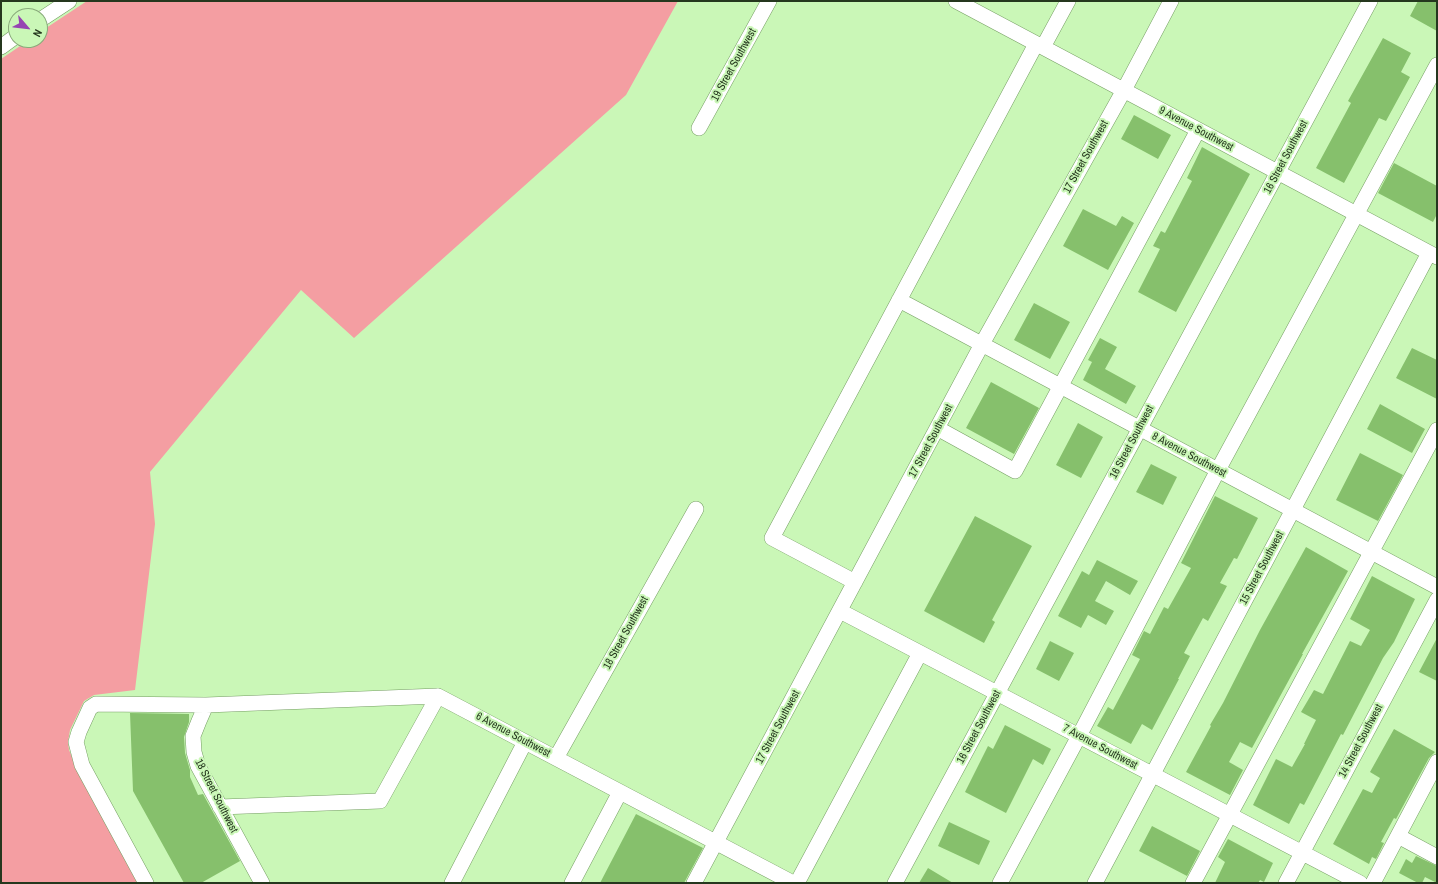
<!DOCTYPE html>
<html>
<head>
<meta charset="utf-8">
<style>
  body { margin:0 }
  #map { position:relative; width:1438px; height:884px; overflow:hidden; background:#caf7b7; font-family:"Archivo Narrow",sans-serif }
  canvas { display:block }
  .frame { position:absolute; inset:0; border:2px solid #25371e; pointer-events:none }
  .north { position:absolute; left:8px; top:8px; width:40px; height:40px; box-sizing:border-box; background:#caf7b7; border:1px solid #88aa7a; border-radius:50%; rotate:118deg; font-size:11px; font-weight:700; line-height:16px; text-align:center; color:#25371e }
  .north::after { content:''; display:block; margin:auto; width:14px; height:18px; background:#9644b2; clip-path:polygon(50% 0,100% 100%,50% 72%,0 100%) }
</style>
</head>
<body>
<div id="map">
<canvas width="1438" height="884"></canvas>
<div class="frame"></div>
<div class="north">N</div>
</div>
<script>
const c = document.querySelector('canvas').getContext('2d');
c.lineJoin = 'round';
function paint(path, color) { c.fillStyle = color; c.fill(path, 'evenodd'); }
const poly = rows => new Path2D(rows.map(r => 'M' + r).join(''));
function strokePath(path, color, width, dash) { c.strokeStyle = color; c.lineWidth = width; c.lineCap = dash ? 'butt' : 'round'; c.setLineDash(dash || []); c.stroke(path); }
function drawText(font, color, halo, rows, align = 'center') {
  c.font = font + ' "Archivo Narrow",sans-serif'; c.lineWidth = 4; c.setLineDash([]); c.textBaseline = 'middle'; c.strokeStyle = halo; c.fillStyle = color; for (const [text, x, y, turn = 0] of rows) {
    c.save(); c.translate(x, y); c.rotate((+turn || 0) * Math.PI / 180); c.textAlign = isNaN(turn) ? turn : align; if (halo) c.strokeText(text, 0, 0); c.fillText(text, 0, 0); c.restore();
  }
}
const green = poly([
  [87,1,678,1,626,95,354,338,301,290,150,472,155,524,135,690,94,695,84,701,70,730,68,742,69,750,76,766,139,883,1,883,1,59,29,40,40,40,40,32]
]);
const building = poly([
  [1418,1,1437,1,1437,31,1410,16],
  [1383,38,1411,53,1401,72,1410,77,1386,121,1379,118,1344,183,1316,168,1351,103,1348,101],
  [1134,115,1171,135,1158,159,1121,139],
  [1202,147,1250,174,1176,312,1138,292,1160,249,1153,246,1161,231,1165,233,1192,181,1187,178],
  [1394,163,1437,186,1437,214,1433,222,1378,193],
  [1083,209,1116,226,1122,216,1134,223,1108,270,1063,246],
  [1034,303,1070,322,1050,359,1014,340],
  [1100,338,1117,347,1105,369,1136,386,1126,404,1083,380,1092,362,1088,360],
  [1412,348,1437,360,1437,399,1396,378],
  [991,382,1039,408,1014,454,966,428],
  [1380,404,1425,429,1412,453,1367,429],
  [1078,423,1103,437,1081,478,1056,465],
  [1360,453,1403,475,1378,521,1336,500],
  [1151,464,1177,477,1163,505,1136,492],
  [1215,496,1258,518,1237,559,1234,558,1220,583,1227,586,1208,621,1203,618,1184,653,1190,656,1178,679,1179,679,1152,730,1142,724,1131,744,1097,726,1108,707,1113,710,1140,659,1132,655,1144,631,1150,634,1164,607,1168,609,1191,568,1181,563],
  [975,516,1032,546,992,620,995,622,984,643,924,611],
  [1306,547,1348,571,1302,654,1303,654,1252,748,1240,742,1229,762,1243,770,1230,795,1186,772,1211,726,1210,725,1223,703,1260,630],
  [1097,560,1138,581,1130,595,1106,581,1095,601,1114,611,1106,625,1088,615,1081,628,1058,616,1082,571,1089,575],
  [1372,576,1415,599,1394,642,1383,658,1343,735,1341,734,1304,805,1300,803,1289,824,1253,805,1276,759,1292,767,1305,744,1304,744,1316,720,1301,712,1314,690,1323,694,1350,641,1361,646,1370,630,1350,619],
  [1437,638,1437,681,1419,672],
  [1050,641,1074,653,1059,681,1036,669],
  [130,713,189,714,189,722,184,737,185,753,190,770,190,777,198,795,203,794,240,861,201,883,184,883,133,791],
  [1005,725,1051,749,1043,765,1033,759,1006,813,965,792,988,746,993,749],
  [1394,729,1435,752,1429,758,1396,819,1394,818,1381,842,1384,843,1376,859,1372,857,1369,864,1333,844,1363,789,1372,793,1380,778,1370,772],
  [636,814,703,848,684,883,600,883],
  [949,822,990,841,979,865,938,846],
  [1152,826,1200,851,1187,876,1139,851],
  [1228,839,1273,863,1264,882,1260,880,1258,883,1215,883,1225,862,1218,857],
  [1416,856,1437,866,1437,883,1425,877,1422,883,1418,883,1399,873,1406,859,1412,863],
  [928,868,953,883,919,883]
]);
const minor = poly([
  [956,1,1437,257],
  [40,20,69,1],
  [1,47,16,36],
  [1043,47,1068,1],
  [699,128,769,1],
  [899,300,1437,587],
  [937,428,1015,471,1198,130],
  [855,582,772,538,1036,44],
  [840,611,1360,883],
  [206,705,199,721,193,736,194,752,198,766,262,883],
  [556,758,696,509],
  [220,807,380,801,438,696],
  [1398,836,1437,857],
  [146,883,82,765,76,742,79,732,90,708,96,704,206,705,438,696,793,883],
  [452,883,525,742],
  [572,883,620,792],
  [694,883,982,344,1124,90,1171,1],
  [797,883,920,653],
  [895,883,1370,1],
  [1000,883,1079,736,1218,470,1437,65],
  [1095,883,1429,253],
  [1193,883,1437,430],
  [1286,883,1437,600],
  [1373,883,1437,762]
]);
const streetNames = [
  ["19 Street Southwest",734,65,-61],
  ["9 Avenue Southwest",1196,129,28],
  ["17 Street Southwest",1086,157,-61],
  ["16 Street Southwest",1286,157,-62],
  ["17 Street Southwest",931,441,-62],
  ["16 Street Southwest",1132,442,-62],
  ["8 Avenue Southwest",1189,455,28],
  ["15 Street Southwest",1262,568,-62],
  ["18 Street Southwest",626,633,-61],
  ["17 Street Southwest",778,727,-62],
  ["16 Street Southwest",979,727,-62],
  ["6 Avenue Southwest",513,735,28],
  ["14 Street Southwest",1361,741,-62],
  ["7 Avenue Southwest",1100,747,28],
  ["18 Street Southwest",216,796,63]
];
paint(green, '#f49ea2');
paint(building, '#86c06c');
strokePath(minor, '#759e63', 16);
strokePath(minor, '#fff', 15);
drawText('11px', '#25371e', '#caf7b7', streetNames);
</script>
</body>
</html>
